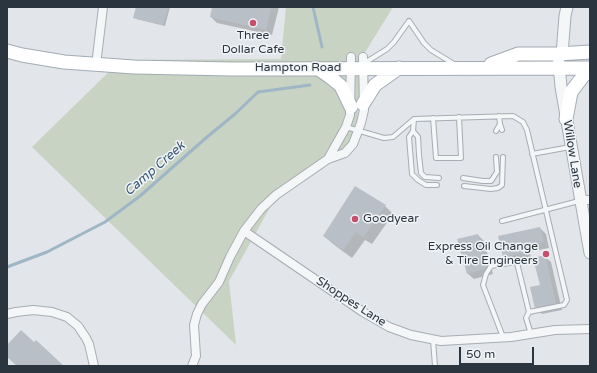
<!DOCTYPE html>
<html>
<head>
<meta charset="utf-8">
<style>
  body { margin:0 }
  #map { position:relative; width:597px; height:373px; overflow:hidden; background:#e2e5e9; font-family:"Varela Round",sans-serif }
  canvas { display:block }
  .frame { position:absolute; inset:0; border:8px solid #2b3540; pointer-events:none }
  .scale { position:absolute; left:459px; top:347px; width:75px; height:18px; box-sizing:border-box; border:2px solid #2b3540; border-top:0; padding-left:5px; font-size:12px; line-height:14px; white-space:nowrap; color:#2b3540; -webkit-text-stroke:3px #f1f4f7; paint-order:stroke }
</style>
</head>
<body>
<div id="map">
<canvas width="597" height="373"></canvas>
<div class="frame"></div>
<div class="scale">50 m</div>
</div>
<script>
const c = document.querySelector('canvas').getContext('2d');
c.lineJoin = 'round';
function paint(path, color) { c.fillStyle = color; c.fill(path, 'evenodd'); }
const poly = rows => new Path2D(rows.map(r => 'M' + r).join(''));
function strokePath(path, color, width, dash) { c.strokeStyle = color; c.lineWidth = width; c.lineCap = dash ? 'butt' : 'round'; c.setLineDash(dash || []); c.stroke(path); }
function drawText(font, color, halo, rows, align = 'center') {
  c.font = font + ' "Varela Round",sans-serif'; c.lineWidth = 3; c.setLineDash([]); c.textBaseline = 'middle'; c.strokeStyle = halo; c.fillStyle = color; for (const [text, x, y, turn = 0] of rows) {
    c.save(); c.translate(x, y); c.rotate((+turn || 0) * Math.PI / 180); c.textAlign = isNaN(turn) ? turn : align; if (halo) c.strokeText(text, 0, 0); c.fillText(text, 0, 0); c.restore();
  }
}
const green = poly([
  [286,7,393,7,361,59,356,145,273,202,229,281,236,345,32,147,121,60,281,59]
]);
const shadow = poly([
  [137,7,170,7,165,26,136,19,134,17],
  [213,7,279,7,272,35,217,23,211,17],
  [385,206,393,214,372,244,365,240,352,258,333,244,324,236],
  [540,228,546,234,549,248,530,252,531,258,510,263,504,257],
  [478,235,484,241,493,274,474,279,467,273],
  [544,256,551,262,562,310,542,314,536,308,541,286]
]);
const stream = poly([
  [313,7,322,47],
  [7,267,47,252,105,222,140,196,207,137,235,114,258,92,310,85]
]);
const building = poly([
  [136,7,168,7,163,25,133,18],
  [212,7,271,7,266,30,210,17],
  [355,186,386,205,363,237,356,232,343,250,323,236],
  [540,227,544,242,524,246,525,252,503,257,498,236],
  [478,234,487,268,467,274,457,239],
  [545,255,556,304,535,309,530,287,540,285,533,258],
  [21,330,34,342,36,340,64,366,17,366,7,357,7,345]
]);
const service = poly([
  [363,64,387,49,394,42,409,21,424,43,431,50,454,64],
  [499,116,500,124,502,130],
  [433,118,436,158,461,158,459,117],
  [414,119,413,131,409,137,412,174,418,180,426,185,437,185],
  [346,127,384,138,393,137,414,119,513,116,523,122,527,130,567,300,564,305,529,312,526,318,531,334],
  [413,131,418,137,419,155,421,173,425,177,439,178],
  [496,131,500,124],
  [532,154,570,147],
  [463,178,483,181,491,181,497,172,496,157],
  [464,186,491,189,498,188,502,185,503,157],
  [502,221,579,201],
  [503,337,483,285,486,274,491,266,515,262,517,263,529,312],
  [433,340,435,366]
]);
const minor = poly([
  [96,65,103,7],
  [328,159,346,127,350,115,351,57],
  [580,200,590,200],
  [244,231,363,312,389,327,411,335,441,341,511,337,555,330,590,329],
  [7,314,16,312,33,310,52,312,67,317,78,326,86,338,89,344,94,366],
  [192,366,196,356,194,325,197,314,202,304,219,282,230,257,244,231,261,209,276,195,328,159,345,153,353,144,361,123,364,110,363,57]
]);
const tertiary = poly([
  [558,54,561,87,590,253],
  [562,54,565,16,567,7]
]);
const primary = poly([
  [7,51,22,55,64,62,134,67,232,69,590,68],
  [491,64,518,54,558,54,590,52],
  [317,68,330,77,341,86,351,107],
  [363,104,375,85,399,68],
  [566,119,571,92,584,75,590,71]
]);
const markers = [
  [253,23,4,"#c64f6d"],
  [355,219,4,"#c64f6d"],
  [546,254,4,"#c64f6d"]
];
const poiNames = [
  ["Three",253,36],
  ["Dollar Cafe",253,50],
  ["Goodyear",363,219,"left"],
  ["Express Oil Change",538,247,"right"],
  ["& Tire Engineers",538,261,"right"]
];
const streetNames = [
  ["Hampton Road",298,68],
  ["Willow Lane",572,154,81],
  ["Shoppes Lane",351,302,33]
];
const waterNames = [
  ["Camp Creek",155,169,-41]
];
paint(green, '#c9d3c3');
paint(shadow, '#0003');
strokePath(stream, '#9fb6c7', 3);
paint(building, '#b9bfc6');
strokePath(service, '#a7adb3', 6);
strokePath(minor, '#a7adb3', 10);
strokePath(tertiary, '#a7adb3', 13);
strokePath(primary, '#a2abb4', 15);
strokePath(service, '#f4f6f8', 4);
strokePath(minor, '#f4f6f8', 8);
strokePath(tertiary, '#f4f6f8', 11);
strokePath(primary, '#fff', 13);
for (const [x, y, r, color] of markers) { const dot = new Path2D(); dot.arc(x, y, r, 0, 2 * Math.PI); c.fillStyle = color; c.fill(dot); strokePath(dot, '#f1f4f7', 1.5); }
drawText('12px', '#2b3540', '#f1f4f7', poiNames);
drawText('12px', '#2b3540', '#f1f4f7', streetNames);
drawText('italic 13px', '#375772', '#f1f4f7', waterNames);
</script>
</body>
</html>
